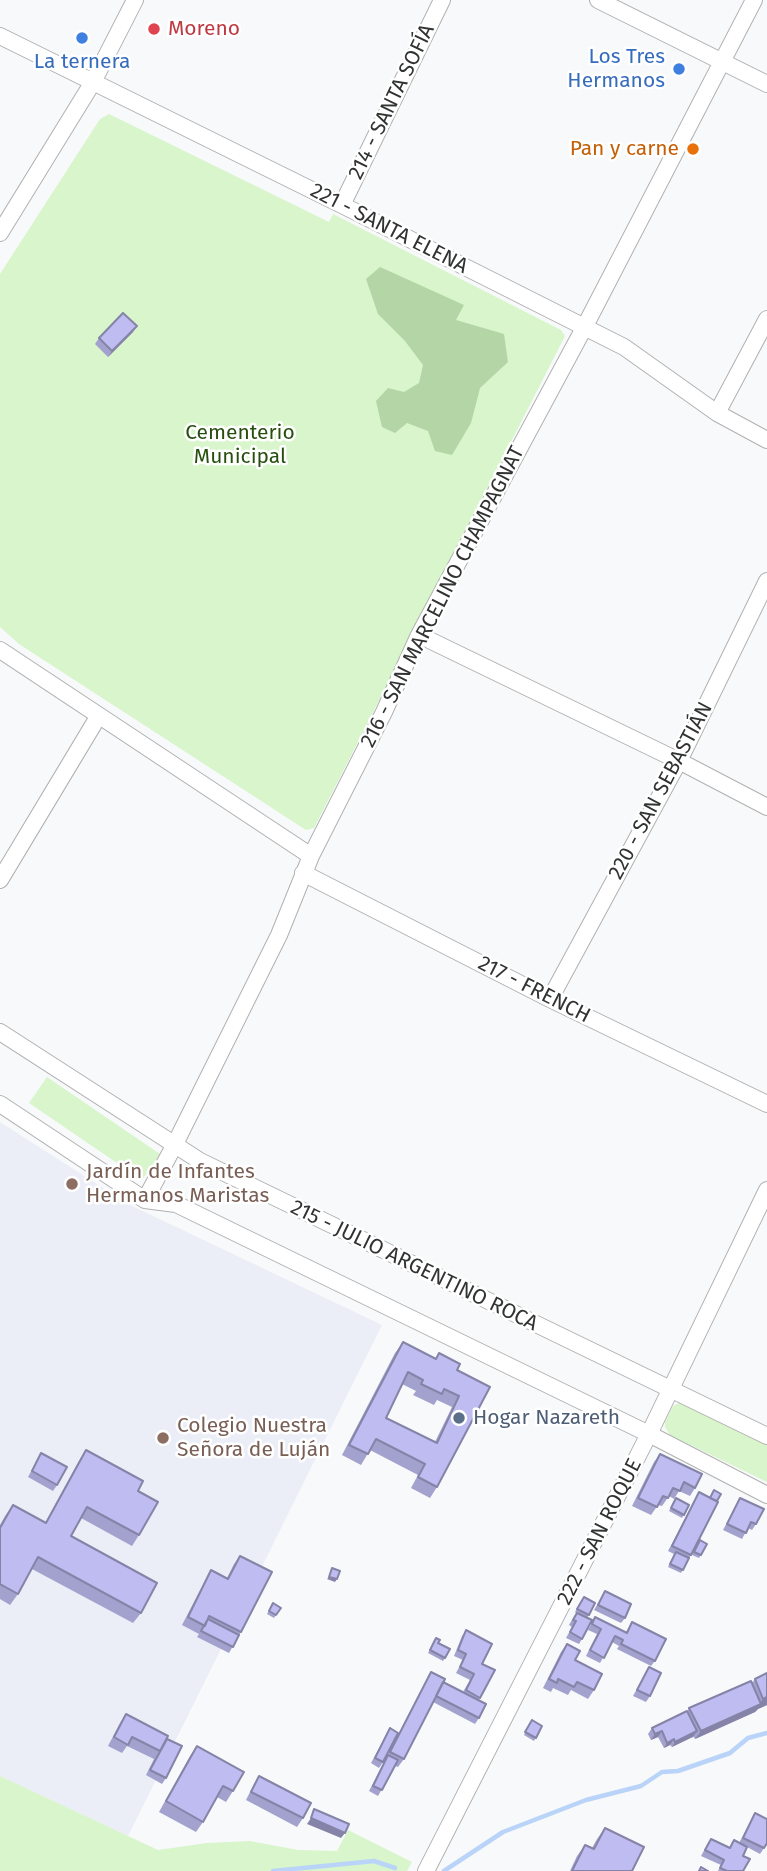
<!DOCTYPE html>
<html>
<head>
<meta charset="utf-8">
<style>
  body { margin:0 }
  canvas { display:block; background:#f8f9fa }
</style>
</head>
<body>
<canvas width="767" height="1871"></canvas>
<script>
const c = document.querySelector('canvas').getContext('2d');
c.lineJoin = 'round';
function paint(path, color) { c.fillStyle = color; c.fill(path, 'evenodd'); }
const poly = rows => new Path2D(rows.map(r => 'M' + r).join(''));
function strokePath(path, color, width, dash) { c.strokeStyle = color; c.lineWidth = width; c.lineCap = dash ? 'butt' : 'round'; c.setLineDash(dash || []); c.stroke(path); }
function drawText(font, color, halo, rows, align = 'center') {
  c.font = font + ' "Fira Sans",sans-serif'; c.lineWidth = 5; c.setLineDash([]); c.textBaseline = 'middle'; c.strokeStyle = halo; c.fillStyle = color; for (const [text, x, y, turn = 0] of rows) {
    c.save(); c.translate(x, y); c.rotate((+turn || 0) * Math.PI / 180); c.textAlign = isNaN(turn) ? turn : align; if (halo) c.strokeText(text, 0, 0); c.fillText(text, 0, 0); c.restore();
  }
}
const built = poly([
  [0,1122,128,1204,382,1325,128,1836,0,1776]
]);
const green = poly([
  [109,114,329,222,333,214,561,330,565,336,314,828,306,830,19,644,0,627,0,274,100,119],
  [47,1077,160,1154,142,1180,29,1103],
  [681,1402,767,1443,767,1482,670,1435,665,1427,665,1422,673,1406],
  [0,1776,158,1850,207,1843,250,1841,298,1850,337,1851,348,1830,412,1862,407,1871,0,1871]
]);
const forest = poly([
  [380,267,464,305,456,320,504,334,508,362,480,388,471,423,452,455,435,451,428,431,407,423,395,433,382,427,376,401,388,388,404,392,419,383,423,365,405,341,378,314,366,279]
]);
const stream = poly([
  [273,1871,374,1861,395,1868],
  [444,1871,503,1832,586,1800,641,1786,662,1772,678,1771,730,1753,748,1738,767,1733]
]);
const minor = poly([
  [598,0,767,84],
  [0,36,342,205,624,347,717,413,767,440],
  [342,205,442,0],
  [0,233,93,82,135,0],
  [717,413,767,319],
  [419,635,679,761,767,807],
  [0,650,311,856],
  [303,873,550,999,767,1104],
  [0,880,98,717],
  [550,999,679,761,767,581],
  [0,1032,200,1161,767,1436],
  [0,1104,145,1200,176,1204,649,1434,767,1495],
  [145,1200,174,1146,279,935,311,856,384,712,419,635,584,328,754,0],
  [426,1871,649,1434,767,1190]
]);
const wall = poly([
  [133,332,108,357,95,344,99,338],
  [403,1342,435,1359,439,1353,457,1370,490,1387,437,1487,430,1498,411,1488,418,1475,370,1450,361,1465,342,1455,395,1353],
  [402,1384,416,1391,413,1395,434,1405,437,1400,452,1407,435,1442,386,1418],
  [86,1450,138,1491,139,1535,132,1546,81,1518,71,1536,141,1613,133,1623,32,1569,18,1594,10,1605,0,1599,0,1525,5,1516,13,1505,45,1523,79,1461],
  [41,1453,57,1485,53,1491,28,1477],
  [660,1454,695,1488,690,1496,679,1491,674,1499,669,1496,662,1506,658,1505,651,1515,632,1506,654,1462],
  [699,1492,691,1555,681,1573,668,1567,674,1554,668,1551],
  [676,1498,689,1505,682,1518,669,1511],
  [740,1498,756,1524,752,1530,748,1528,742,1539,723,1530],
  [698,1543,701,1555,699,1558,692,1555],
  [240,1556,241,1632,229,1653,197,1637,199,1634,182,1625,206,1579,211,1570,227,1578,234,1564],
  [605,1591,625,1618,621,1623,594,1610],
  [582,1600,589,1615,587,1618,582,1639,579,1644,566,1638,572,1627,569,1625,576,1613,575,1612],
  [273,1603,281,1608,274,1618,267,1614],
  [595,1617,626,1632,632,1622,655,1661,651,1666,617,1649,619,1646,612,1642,600,1663,586,1656,597,1634,588,1630],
  [466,1630,482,1664,480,1698,479,1700,479,1718,475,1724,433,1702,404,1759,398,1767,395,1766,378,1796,369,1791,426,1681,431,1672,443,1682,463,1692,470,1680,456,1673,463,1660,454,1656,462,1636],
  [436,1638,445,1658,443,1661,428,1653],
  [567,1644,575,1660,594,1690,588,1699,571,1690,568,1695,553,1688,551,1692,543,1688,561,1652],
  [649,1667,650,1696,646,1702,633,1696],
  [767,1673,767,1705,758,1709,755,1712,695,1739,693,1736,672,1747,670,1745,664,1748,658,1737,651,1740,648,1734,652,1728,687,1712,689,1708,752,1683,755,1679],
  [126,1714,167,1739,166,1778,162,1784,146,1775,154,1759,127,1746,122,1753,108,1746,120,1723],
  [532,1720,542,1726,534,1741,524,1735],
  [390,1728,383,1762,379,1768,371,1763],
  [197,1746,233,1791,226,1802,217,1797,203,1822,196,1832,159,1812,190,1756],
  [259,1776,303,1818,297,1827,246,1800,254,1784],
  [755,1813,764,1848,760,1854,747,1847,743,1856,743,1871,718,1871,721,1865,701,1856,707,1845,711,1839,729,1848,734,1840,739,1843],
  [605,1828,632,1871,570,1871,577,1856,585,1845,592,1848,597,1839]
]);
const shadedWall = poly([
  [137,326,133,332,108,357,112,351],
  [329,1577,337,1579,335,1582,327,1579],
  [767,1697,767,1705,758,1709,755,1712,695,1739,701,1731,759,1705,763,1699],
  [662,1731,658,1737,651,1740,655,1734],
  [697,1731,693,1737,672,1747,675,1742],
  [674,1739,670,1745,664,1748,667,1743],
  [311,1818,345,1833,341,1838,307,1824]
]);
const building = poly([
  [123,313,137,326,112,351,99,338,123,313],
  [403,1342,436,1359,439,1353,460,1364,457,1370,490,1387,437,1487,418,1477,425,1464,376,1439,368,1454,349,1445,403,1342],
  [408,1372,423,1380,421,1384,442,1394,444,1389,459,1396,437,1443,386,1418,408,1372],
  [86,1450,143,1481,138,1491,158,1502,139,1535,87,1507,71,1536,157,1583,141,1613,38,1557,18,1594,0,1584,0,1528,13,1505,46,1523,86,1450],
  [41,1453,67,1467,57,1485,32,1471,41,1453],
  [660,1454,702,1474,695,1488,684,1482,680,1491,673,1488,668,1498,663,1496,657,1507,638,1498,660,1454],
  [714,1490,721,1494,717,1501,710,1498,714,1490],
  [699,1492,718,1502,691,1555,672,1546,699,1492],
  [676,1498,689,1505,684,1515,671,1508,676,1498],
  [740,1498,764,1509,756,1524,751,1522,746,1533,727,1524,740,1498],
  [700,1540,707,1544,701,1555,694,1552,700,1540],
  [676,1552,689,1558,683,1570,670,1564,676,1552],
  [240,1556,272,1572,241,1632,209,1616,205,1626,188,1617,211,1570,228,1579,240,1556],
  [332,1568,340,1571,337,1579,329,1577,332,1568],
  [605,1591,631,1604,625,1618,598,1605,605,1591],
  [584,1597,595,1603,589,1615,577,1609,584,1597],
  [273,1603,281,1608,276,1615,269,1611,273,1603],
  [577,1613,592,1620,582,1639,570,1632,576,1621,573,1620,577,1613],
  [595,1617,627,1633,632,1622,666,1639,655,1661,621,1644,623,1640,615,1636,604,1658,590,1650,601,1629,592,1624,595,1617],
  [208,1619,239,1635,233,1647,201,1631,208,1619],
  [466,1630,492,1644,482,1664,495,1670,480,1698,466,1690,474,1674,460,1667,466,1654,458,1650,466,1630],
  [436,1638,440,1640,438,1643,450,1649,445,1658,430,1650,436,1638],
  [567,1644,580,1651,575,1660,602,1674,594,1690,577,1682,574,1687,558,1679,557,1683,549,1679,567,1644],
  [649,1667,661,1673,650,1696,637,1690,649,1667],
  [431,1672,445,1679,404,1759,390,1752,431,1672],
  [767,1673,767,1697,763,1699,755,1679,767,1673],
  [751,1681,761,1704,701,1731,689,1708,751,1681],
  [443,1682,486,1704,479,1718,436,1696,443,1682],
  [687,1711,697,1731,675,1742,674,1739,667,1743,662,1731,655,1734,652,1728,687,1711],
  [126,1714,168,1736,160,1751,132,1737,128,1745,114,1737,126,1714],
  [532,1720,542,1726,536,1738,525,1732,532,1720],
  [390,1728,398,1733,383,1762,375,1758,390,1728],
  [167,1739,182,1746,166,1778,150,1770,167,1739],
  [197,1746,244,1772,233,1791,223,1786,203,1822,166,1801,197,1746],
  [388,1755,398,1760,382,1790,373,1786,388,1755],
  [259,1776,311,1803,303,1818,251,1792,259,1776],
  [314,1809,349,1824,345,1833,311,1818,314,1809],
  [755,1813,767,1819,767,1843,764,1848,743,1838,755,1813],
  [605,1828,644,1847,632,1871,572,1871,585,1845,594,1849,605,1828],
  [711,1839,730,1848,734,1840,747,1847,743,1856,750,1859,743,1871,727,1871,720,1868,724,1860,705,1850,711,1839],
  [701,1867,708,1871,699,1871,701,1867]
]);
const markers = [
  [154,29,7,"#e0444e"],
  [82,38,7,"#3f7fe0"],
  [679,69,7,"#3f7fe0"],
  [693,149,7,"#e8710a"],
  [72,1184,7,"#8d6e63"],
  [459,1418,7,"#5c6f8a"],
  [163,1438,7,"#8d6e63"]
];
const healthNames = [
  ["Moreno",168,29]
];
const shopNames = [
  ["Los Tres",665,57],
  ["Hermanos",665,81],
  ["La ternera",82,62,"center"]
];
const streetNames = [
  ["214 - SANTA SOFÍA",392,102,-64],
  ["221 - SANTA ELENA",389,229,27],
  ["216 - SAN MARCELINO CHAMPAGNAT",443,597,-63],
  ["220 - SAN SEBASTIÁN",661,791,-62],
  ["217 - FRENCH",534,990,27],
  ["215 - JULIO ARGENTINO ROCA",414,1266,26],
  ["222 - SAN ROQUE",600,1532,-63]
];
const foodNames = [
  ["Pan y carne",679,149]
];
const parkNames = [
  ["Cementerio",240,433],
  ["Municipal",240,457]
];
const educationNames = [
  ["Jardín de Infantes",86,1172],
  ["Hermanos Maristas",86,1196],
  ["Colegio Nuestra",177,1426],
  ["Señora de Luján",177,1450]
];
const serviceNames = [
  ["Hogar Nazareth",473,1418]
];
paint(built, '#ebeef6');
paint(green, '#d8f5cb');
paint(forest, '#b4d5a6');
strokePath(stream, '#b9d4f8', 4.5);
strokePath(minor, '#b1b1b2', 18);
strokePath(minor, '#fff', 16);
paint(wall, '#a3a2ce');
paint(shadedWall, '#8584a8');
paint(building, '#bebcf0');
strokePath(building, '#8584a8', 2);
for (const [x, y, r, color] of markers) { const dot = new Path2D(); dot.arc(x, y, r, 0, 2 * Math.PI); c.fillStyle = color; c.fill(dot); strokePath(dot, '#fff', 2.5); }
drawText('21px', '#be3a42', '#fff', healthNames, 'left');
drawText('21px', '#366cbe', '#fff', shopNames, 'right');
drawText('21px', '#313232', '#fff', streetNames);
drawText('21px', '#c56008', '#fff', foodNames, 'right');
drawText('21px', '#274f0f', '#fff', parkNames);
drawText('21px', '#785e54', '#fff', educationNames, 'left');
drawText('21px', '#4e5e75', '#fff', serviceNames, 'left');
</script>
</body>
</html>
